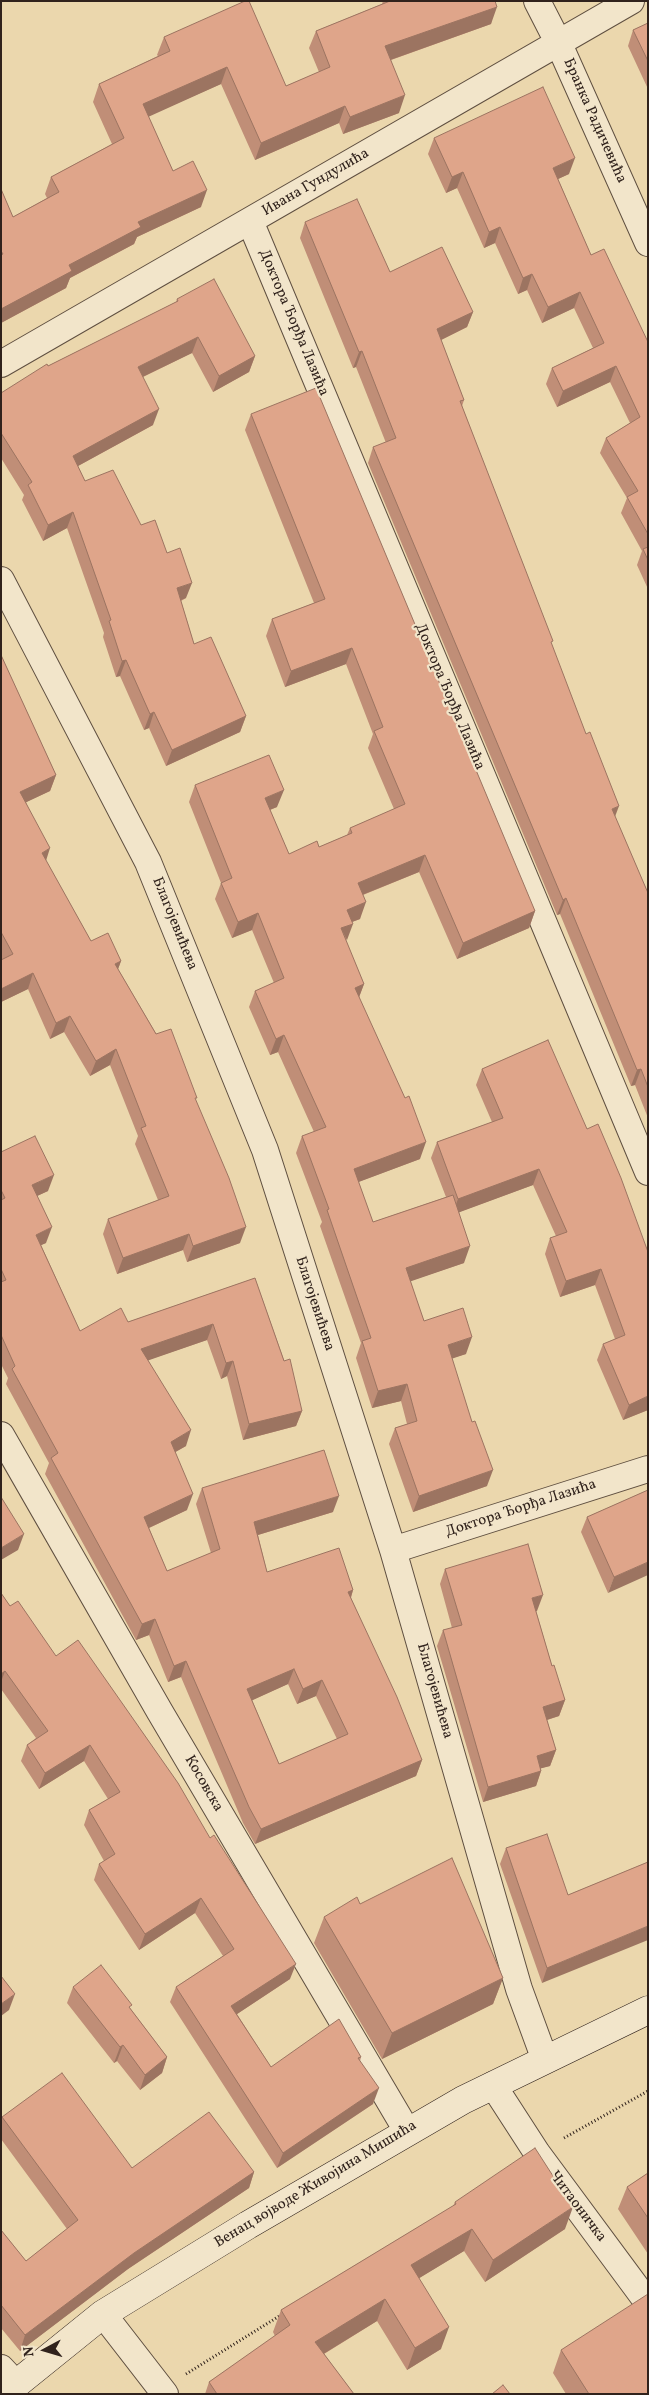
<!DOCTYPE html>
<html>
<head>
<meta charset="utf-8">
<style>
  body { margin:0 }
  #map { position:relative; width:649px; height:2395px; overflow:hidden; background:#ebd7ad; font-family:Vollkorn,serif }
  canvas { display:block }
  .frame { position:absolute; inset:0; border:2px solid #30221c; pointer-events:none }
  .north { position:absolute; left:20px; top:2325px; width:50px; height:50px; -webkit-text-stroke:4px #f2e5ca; paint-order:stroke; rotate:264deg; font-size:14px; font-weight:700; line-height:20px; text-align:center; color:#30221c }
  .north::after { content:''; display:block; margin:auto; width:18px; height:22px; background:#30221c; clip-path:polygon(50% 0,100% 100%,50% 72%,0 100%) }
</style>
</head>
<body>
<div id="map">
<canvas width="649" height="2395"></canvas>
<div class="frame"></div>
<div class="north">N</div>
</div>
<script>
const c = document.querySelector('canvas').getContext('2d');
c.lineJoin = 'round';
const poly = rows => new Path2D(rows.map(r => 'M' + r).join(''));
function strokePath(path, color, width, dash) { c.strokeStyle = color; c.lineWidth = width; c.lineCap = dash ? 'butt' : 'round'; c.setLineDash(dash || []); c.stroke(path); }
function paint(path, color) { c.fillStyle = color; c.fill(path, 'evenodd'); }
function drawText(font, color, halo, rows, align = 'center') {
  c.font = font + ' Vollkorn,serif'; c.lineWidth = 4.5; c.setLineDash([]); c.textBaseline = 'middle'; c.strokeStyle = halo; c.fillStyle = color; for (const [text, x, y, turn = 0] of rows) {
    c.save(); c.translate(x, y); c.rotate((+turn || 0) * Math.PI / 180); c.textAlign = isNaN(turn) ? turn : align; if (halo) c.strokeText(text, 0, 0); c.fillText(text, 0, 0); c.restore();
  }
}
const path = poly([
  [564,2138,648,2091],
  [186,2374,281,2315]
]);
const street = poly([
  [537,1,559,44,648,243],
  [250,221,648,1172],
  [1,364,631,1],
  [1,580,148,862,265,1150,393,1550,519,1989,545,2060],
  [1,1435,160,1712,407,2131],
  [393,1550,648,1469],
  [493,2085,537,2153,648,2303],
  [103,2314,165,2394],
  [1,2368,16,2384]
]);
const secondary = poly([
  [4,2394,103,2314,248,2225,463,2100,648,2010]
]);
const wall = poly([
  [383,1,495,1,491,24,391,60,399,113,343,134,339,123,255,160,221,84,148,116,173,171,201,207,137,237,134,244,70,278,66,288,1,323,1,189,13,217,47,198,45,194,51,177,112,144,93,102,99,84,158,56,157,55,164,37,286,86,319,72,309,48,316,31,382,4],
  [648,23,648,89,628,46,633,30],
  [434,138,569,174,558,179,591,255,648,342,648,589,637,565,642,551,621,513,627,498,600,453,606,438,630,423,610,382,557,407,546,384,552,368,593,348,574,308,542,323,527,290,518,294,495,243,484,248,457,188,446,193,428,154],
  [305,222,390,272,473,312,467,327,441,340,464,400,462,406,615,817,648,893,648,1118,635,1085,631,1086,560,914,557,915,368,463,373,447,386,443,356,367,353,368,300,238],
  [177,299,255,356,249,372,213,392,192,353,143,377,153,425,78,466,85,481,141,525,167,553,186,598,181,601,194,644,246,716,240,732,166,766,149,728,144,730,120,676,116,677,103,637,104,633,67,528,43,541,22,500,24,495,1,458,1,393,48,366,176,302],
  [251,414,535,911,529,928,457,959,419,872,363,895,360,919,352,922,346,941,364,984,359,997,420,1159,358,1182,373,1222,446,1197,431,1158,437,1142,492,1122,476,1085,482,1069,548,1040,648,1410,623,1420,597,1360,603,1344,615,1339,595,1285,560,1297,545,1254,550,1238,556,1236,533,1185,459,1212,464,1263,410,1281,424,1321,466,1354,452,1358,487,1486,413,1512,389,1444,395,1428,407,1424,401,1401,372,1408,356,1358,361,1343,320,1226,322,1222,296,1153,302,1136,314,1132,278,1052,270,1055,249,1007,255,991,274,983,252,930,232,938,215,899,221,883,189,802,195,785,277,807,270,810,289,854,319,847,347,835,350,828,394,809,368,748,373,734,346,664,285,687,266,636,272,619,314,603,245,430],
  [1,655,56,775,50,791,26,802,46,861,91,941,121,961,118,969,196,1101,240,1243,187,1262,183,1250,117,1274,103,1234,108,1219,158,1200,135,1144,138,1136,110,1065,90,1076,64,1032,50,1039,28,989,1,1002,1,960,2,960,1,958],
  [1,1152,48,1191,37,1196,46,1243,41,1245,80,1331,128,1322,255,1278,302,1411,296,1426,243,1440,227,1376,221,1379,207,1340,148,1360,186,1446,175,1452,187,1510,149,1528,167,1571,211,1553,196,1504,202,1488,333,1512,258,1535,267,1572,353,1590,351,1598,422,1760,416,1776,255,1844,243,1823,181,1677,168,1682,149,1635,136,1640,45,1474,49,1463,6,1384,8,1378,1,1364],
  [288,1684,297,1704,316,1696,337,1739,279,1764,252,1700],
  [648,1490,608,1593,581,1532,587,1517],
  [445,1569,537,1611,536,1611,552,1666,565,1700,559,1716,547,1720,556,1750,550,1766,541,1768,541,1771,536,1786,483,1802,437,1646,443,1630,452,1628,440,1584],
  [1,1593,10,1606,56,1656,290,1979,237,2014,271,2067,361,2057,360,2061,373,2104,277,2168,170,2002,176,1987,223,1956,195,1913,139,1950,94,1880,99,1864,104,1861,84,1825,89,1810,108,1799,84,1761,39,1789,21,1761,27,1745,36,1738,1,1689],
  [506,1848,568,1895,648,1862,542,1983,500,1864],
  [360,1904,503,1978,493,2004,382,2059,314,1943,324,1917],
  [73,1987,130,2008,167,2057,162,2073,140,2090,117,2061,114,2063,67,2003],
  [2,2117,132,2168,254,2172,249,2188,128,2269,20,2351,1,2328,1,2230,26,2261,67,2229,1,2139,1,2120],
  [648,2173,648,2254,618,2209,627,2187],
  [455,2202,565,2229,485,2282,464,2251,419,2278,441,2349,407,2370,377,2321,324,2354,354,2394,205,2394,209,2382,275,2336,273,2332,281,2310,453,2206],
  [561,2350,648,2394,566,2394,553,2373]
]);
const shadedWall = poly([
  [497,7,491,24,379,64,385,46],
  [227,67,221,84,137,122,143,104],
  [405,95,399,113,343,134,350,117],
  [345,106,339,123,255,160,261,143],
  [575,158,569,174,547,184,553,168],
  [463,172,457,188,446,193,452,177],
  [207,190,201,207,137,237,134,244,70,278,66,288,1,323,1,309,69,265,138,222],
  [500,227,495,243,484,248,489,232],
  [532,274,527,290,518,294,523,278],
  [580,292,574,308,542,323,548,307],
  [473,312,467,327,431,345,437,329],
  [198,337,192,353,132,382,138,367],
  [362,351,356,367,353,368,359,352],
  [255,356,249,372,213,392,219,376],
  [616,366,610,382,557,407,563,391],
  [159,409,153,425,67,472,73,456],
  [73,512,67,528,43,541,48,525],
  [192,583,186,598,171,604,177,588],
  [352,648,346,664,285,687,291,671],
  [126,660,120,676,116,677,122,661],
  [154,712,149,728,144,730,150,714],
  [246,716,240,732,166,766,172,750],
  [56,775,50,791,14,808,20,792],
  [284,790,277,807,259,814,265,798],
  [619,806,613,822,612,809],
  [50,848,45,864,42,853],
  [425,855,419,872,352,899,358,883],
  [566,898,560,914,557,915,563,900],
  [366,902,360,919,341,926,347,910],
  [535,911,529,928,457,959,463,943],
  [258,913,252,930,232,938,238,922],
  [353,924,347,940,341,928],
  [121,961,115,977,115,964],
  [33,973,28,989,1,1002,1,989],
  [364,984,358,1000,355,988],
  [70,1016,64,1032,50,1039,56,1023],
  [284,1035,278,1052,270,1055,276,1039],
  [116,1049,110,1065,90,1076,96,1061],
  [641,1069,635,1085,631,1086,637,1070],
  [426,1142,420,1159,348,1186,354,1169],
  [539,1169,533,1185,452,1215,458,1199],
  [54,1175,48,1191,26,1201,32,1185],
  [52,1227,46,1243,30,1250,36,1235],
  [246,1227,240,1243,187,1262,193,1246],
  [189,1234,183,1250,117,1274,123,1258],
  [470,1246,464,1263,400,1285,406,1268],
  [601,1269,595,1285,560,1297,566,1281],
  [213,1324,207,1340,135,1365,141,1349],
  [472,1337,466,1354,442,1362,448,1345],
  [233,1361,227,1376,221,1379,226,1363],
  [407,1384,401,1401,372,1408,378,1391],
  [648,1396,648,1410,623,1420,629,1405],
  [302,1411,296,1426,243,1440,249,1424],
  [191,1430,186,1446,165,1458,171,1442],
  [493,1470,487,1486,413,1512,419,1496],
  [193,1494,187,1510,138,1533,144,1517],
  [339,1496,333,1512,248,1538,254,1522],
  [24,1534,18,1550,1,1560,1,1548],
  [648,1562,648,1575,608,1593,614,1577],
  [353,1590,348,1606,348,1592],
  [543,1595,537,1611,527,1614,532,1598],
  [155,1619,149,1635,136,1640,142,1624],
  [186,1661,181,1677,168,1682,174,1666],
  [294,1669,288,1684,242,1705,247,1689],
  [5,1671,1,1682,1,1674],
  [322,1680,316,1696,297,1704,303,1689],
  [565,1700,559,1716,537,1723,543,1707],
  [90,1745,84,1761,39,1789,45,1773],
  [556,1750,550,1766,531,1771,537,1756],
  [422,1760,416,1776,255,1844,261,1829],
  [541,1771,536,1786,483,1802,488,1787],
  [201,1898,195,1913,139,1950,145,1934],
  [648,1926,648,1940,542,1983,547,1968],
  [296,1964,290,1979,225,2022,231,2006],
  [503,1978,493,2004,382,2059,392,2033],
  [15,1994,9,2010,1,2016,1,2004],
  [123,2045,117,2061,114,2063,120,2047],
  [167,2057,162,2073,140,2090,145,2075],
  [379,2088,373,2104,277,2168,283,2153],
  [254,2172,249,2188,128,2269,20,2351,25,2335,134,2253],
  [573,2207,565,2229,485,2282,493,2260],
  [472,2229,464,2251,403,2288,411,2265],
  [385,2299,377,2321,307,2364,315,2342],
  [449,2327,441,2349,407,2370,415,2348]
]);
const building = poly([
  [245,1,249,1,286,86,330,67,316,31,390,1,495,1,497,7,385,46,405,95,350,117,345,106,261,143,227,67,143,104,173,171,193,161,207,190,138,222,141,227,69,265,72,271,1,309,1,255,3,254,1,251,1,189,13,217,59,192,51,177,124,138,99,84,170,51,164,37,245,1],
  [648,23,648,61,633,30,648,23],
  [543,87,575,158,553,168,591,255,604,249,648,342,648,534,627,497,638,491,606,438,640,417,616,366,563,391,552,368,604,343,580,292,548,307,532,274,523,278,500,227,489,232,463,172,452,177,434,138,543,87],
  [357,199,390,272,442,247,473,312,437,329,464,400,460,401,553,641,551,642,586,734,590,732,619,806,612,809,648,893,648,1087,641,1069,637,1070,566,898,563,900,373,447,396,438,362,351,359,352,305,222,357,199],
  [214,279,255,356,219,376,198,337,138,367,159,409,73,456,85,481,113,470,141,525,155,520,167,553,180,548,192,583,177,588,194,644,211,637,246,716,172,750,154,712,150,714,126,660,122,661,109,621,111,620,73,512,48,525,28,485,32,482,1,433,1,393,47,364,48,366,178,301,177,299,214,279],
  [316,388,535,911,463,943,425,855,358,883,366,902,347,910,353,924,341,928,364,984,355,988,405,1098,409,1096,426,1142,354,1169,373,1222,453,1195,470,1246,406,1268,424,1321,463,1308,472,1337,448,1345,472,1422,475,1421,493,1470,419,1496,395,1428,417,1421,407,1384,378,1391,362,1341,371,1338,327,1210,329,1209,302,1136,326,1127,284,1035,276,1039,255,991,284,978,258,913,238,922,221,883,232,878,195,785,269,755,284,790,265,798,289,854,317,841,319,847,352,833,350,828,405,804,374,731,383,727,352,648,291,671,272,619,325,599,251,414,316,388],
  [648,547,648,560,643,549,648,547],
  [1,655,56,775,20,792,50,848,42,853,91,941,108,933,121,961,115,964,156,1034,171,1029,197,1098,195,1098,229,1178,246,1227,193,1246,189,1234,123,1258,108,1219,169,1196,141,1128,146,1126,116,1049,96,1061,70,1016,56,1023,33,973,1,989,1,960,13,954,1,932,1,655],
  [548,1040,587,1129,598,1124,621,1178,648,1252,648,1396,629,1405,603,1344,625,1335,601,1269,566,1281,550,1238,567,1232,539,1169,458,1199,437,1142,503,1118,482,1069,548,1040],
  [35,1136,54,1175,32,1185,52,1227,36,1235,80,1331,121,1308,128,1322,255,1278,284,1361,290,1359,302,1411,249,1424,233,1361,226,1363,213,1324,141,1349,191,1430,171,1442,193,1494,144,1517,167,1571,220,1549,202,1488,324,1450,339,1496,254,1522,267,1572,339,1548,353,1590,348,1592,397,1697,422,1760,261,1829,249,1807,186,1661,174,1666,155,1619,142,1624,51,1458,58,1453,12,1369,15,1366,1,1335,1,1282,6,1280,1,1269,1,1200,5,1198,1,1190,1,1152,35,1136],
  [294,1669,303,1689,322,1680,348,1734,279,1764,247,1689,294,1669],
  [648,1490,648,1562,614,1577,587,1517,648,1490],
  [1,1497,24,1534,1,1548,1,1497],
  [528,1544,543,1595,532,1598,552,1666,554,1665,565,1700,543,1707,556,1750,537,1756,541,1771,488,1787,443,1630,462,1625,445,1569,528,1544],
  [1,1593,10,1606,18,1601,56,1656,78,1640,178,1783,210,1838,214,1835,296,1964,231,2006,271,2067,339,2019,361,2057,358,2058,379,2088,283,2153,176,1987,234,1949,201,1898,145,1934,99,1864,115,1854,89,1810,120,1792,90,1745,45,1773,27,1745,48,1731,5,1671,1,1674,1,1593],
  [547,1834,568,1895,648,1862,648,1926,547,1968,506,1848,547,1834],
  [452,1858,503,1978,392,2033,324,1917,357,1897,360,1904,452,1858],
  [101,1965,132,2005,129,2007,167,2057,145,2075,123,2045,120,2047,73,1987,101,1965],
  [1,1976,15,1994,1,2004,1,1976],
  [62,2073,132,2168,209,2112,254,2172,134,2253,25,2335,1,2305,1,2230,26,2261,78,2220,2,2117,62,2073],
  [535,2148,573,2207,493,2260,472,2229,411,2265,449,2327,415,2348,385,2299,315,2342,354,2394,217,2394,209,2382,290,2325,281,2310,456,2204,455,2202,535,2148],
  [648,2173,648,2218,627,2187,648,2173],
  [648,2294,648,2394,589,2394,561,2350,648,2294],
  [503,2385,510,2394,492,2394,503,2385]
]);
const streetNames = [
  ["Бранка Радичевића",594,121,66],
  ["Ивана Гундулића",316,183,-30],
  ["Доктора Ђорђа Лазића",293,323,67],
  ["Доктора Ђорђа Лазића",449,697,67],
  ["Благојевићева",174,924,68],
  ["Благојевићева",314,1304,72],
  ["Доктора Ђорђа Лазића",521,1509,-18],
  ["Благојевићева",434,1691,74],
  ["Косовска",203,1784,60],
  ["Венац војводе Живојина Мишића",316,2185,-31],
  ["Читаоничка",577,2207,53]
];
strokePath(street, '#5f4f40', 28);
strokePath(secondary, '#30221c', 29);
strokePath(path, '#30221c', 3, [1, 2.5]);
strokePath(street, '#f2e5ca', 26);
strokePath(secondary, '#f2e5ca', 28);
paint(wall, '#c08e77');
paint(shadedWall, '#9c7461');
paint(building, '#dfa58a');
strokePath(building, '#9c7461', 1);
drawText('15px', '#30221c', '#f2e5ca', streetNames);
</script>
</body>
</html>
